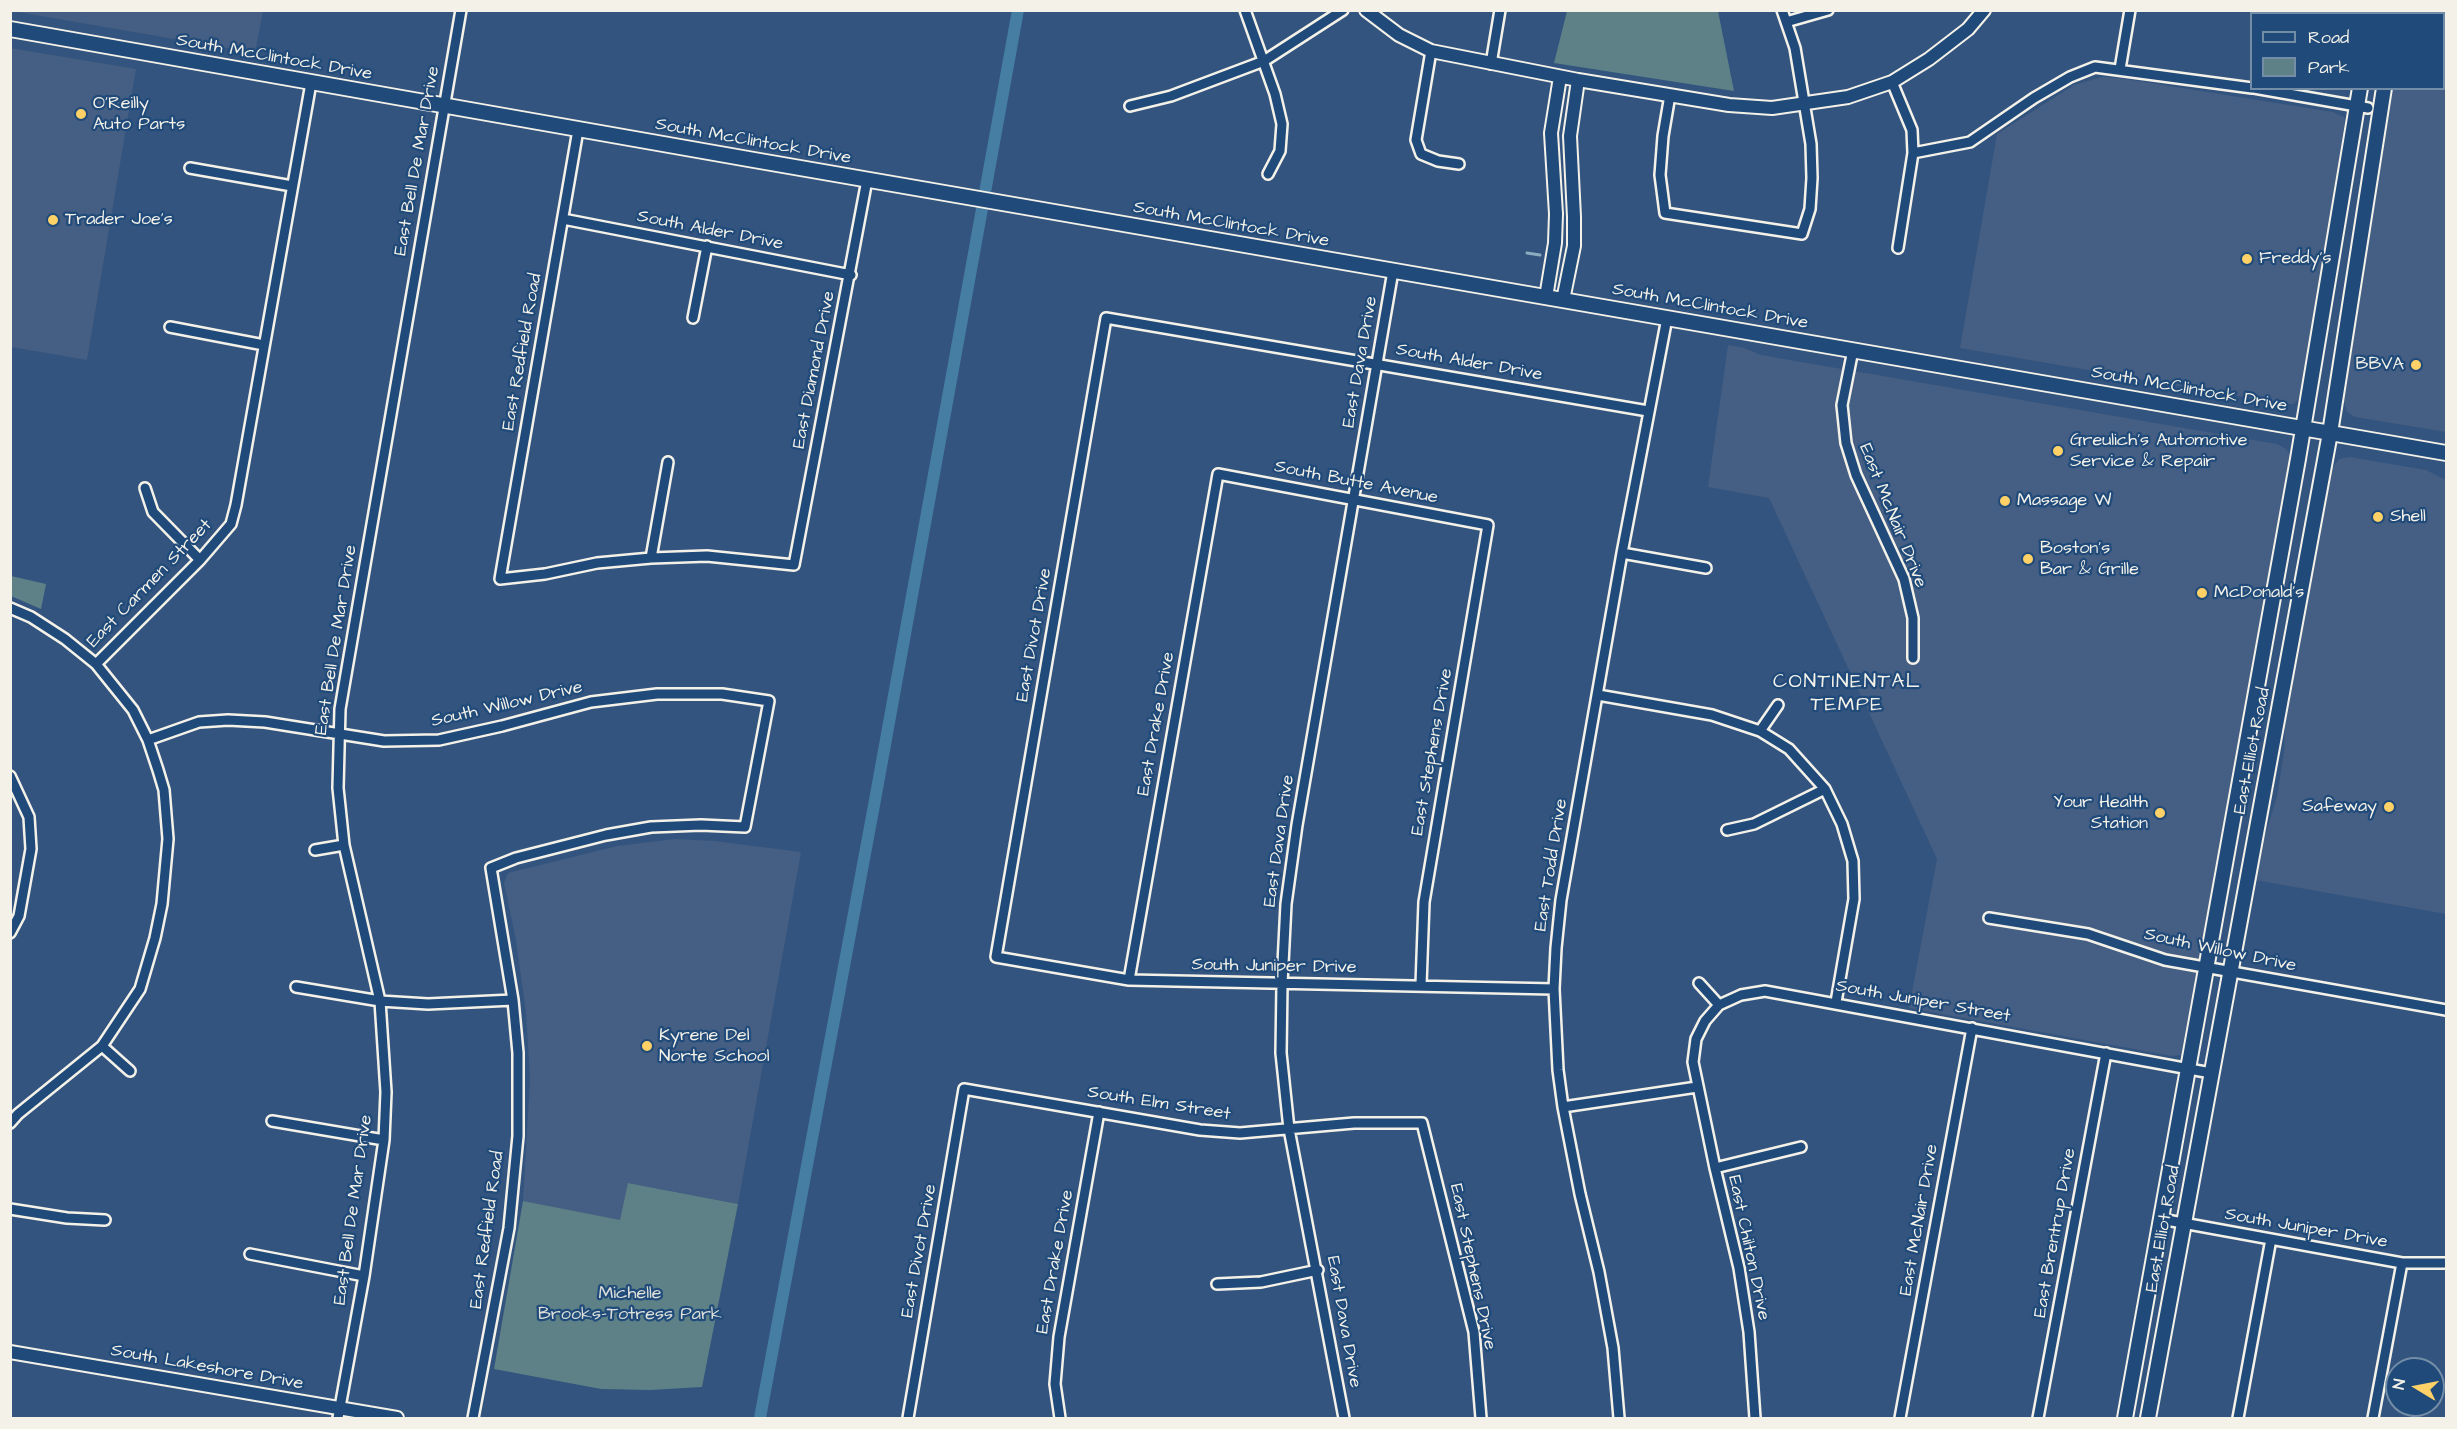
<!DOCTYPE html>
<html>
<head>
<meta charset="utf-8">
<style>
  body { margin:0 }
  #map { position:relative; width:2457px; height:1429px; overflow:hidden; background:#33547e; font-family:"Architects Daughter",sans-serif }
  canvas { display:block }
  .frame { position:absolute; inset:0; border:12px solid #f4f1e8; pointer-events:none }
  .legend { position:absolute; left:2250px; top:12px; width:195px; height:78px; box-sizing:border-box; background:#1f4a7a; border:2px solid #748da6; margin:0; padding:8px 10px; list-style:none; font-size:18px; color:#f4f1e8 }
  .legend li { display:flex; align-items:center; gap:12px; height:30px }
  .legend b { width:30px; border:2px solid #748da6 }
  .north { position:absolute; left:2385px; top:1357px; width:60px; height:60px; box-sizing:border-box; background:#1f4a7a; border:2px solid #748da6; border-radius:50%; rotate:280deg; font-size:16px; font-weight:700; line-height:24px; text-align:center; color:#f4f1e8 }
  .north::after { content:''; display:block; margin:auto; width:21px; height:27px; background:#ffd166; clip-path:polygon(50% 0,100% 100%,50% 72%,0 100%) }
</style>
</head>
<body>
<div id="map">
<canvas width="2457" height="1429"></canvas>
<div class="frame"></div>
<ul class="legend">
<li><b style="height:8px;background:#1f4a7a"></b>Road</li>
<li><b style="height:16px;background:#5d8186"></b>Park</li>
</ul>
<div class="north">N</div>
</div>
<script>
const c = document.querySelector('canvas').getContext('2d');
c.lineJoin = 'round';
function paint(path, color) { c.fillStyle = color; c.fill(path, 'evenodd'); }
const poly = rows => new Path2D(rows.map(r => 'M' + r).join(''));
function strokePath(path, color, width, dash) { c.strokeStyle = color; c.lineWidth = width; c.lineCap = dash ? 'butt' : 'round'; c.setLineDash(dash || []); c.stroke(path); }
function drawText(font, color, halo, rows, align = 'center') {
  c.font = font + ' "Architects Daughter",sans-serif'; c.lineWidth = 4.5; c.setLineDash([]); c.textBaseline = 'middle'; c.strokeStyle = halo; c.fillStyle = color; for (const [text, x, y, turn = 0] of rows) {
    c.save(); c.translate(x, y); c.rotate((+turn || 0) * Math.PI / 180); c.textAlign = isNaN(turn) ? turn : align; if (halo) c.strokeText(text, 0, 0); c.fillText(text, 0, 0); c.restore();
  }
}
const built = poly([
  [12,11,263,10,263,11,255,53],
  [2444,31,2446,32,2446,432,2355,417,2347,412,2344,401,2393,89,2444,88],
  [10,48,136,69,87,360,11,347],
  [2102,77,2119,78,2333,112,2344,117,2345,120,2302,393,2298,400,2293,404,2285,404,1960,348,1997,134,2074,85],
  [1728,345,1744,348,1761,355,2277,444,2286,449,2290,454,2291,460,2181,1055,2172,1056,1909,1008,1937,859,1769,498,1708,487],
  [2350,457,2426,470,2446,480,2446,914,2255,880,2262,846,2277,796,2284,752,2285,722,2332,468,2339,459],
  [675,839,715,841,801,852,738,1204,629,1183,620,1221,523,1201,530,1079,526,1013,516,940,504,883,508,873,617,846]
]);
const green = poly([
  [1567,11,1718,11,1734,91,1554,63],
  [11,576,46,584,41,609,11,596],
  [628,1183,738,1204,702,1387,650,1390,601,1389,494,1369,523,1201,620,1220]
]);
const stream = poly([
  [1527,253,1540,255]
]);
const canal = poly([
  [760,1418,875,800,1018,10]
]);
const minor = poly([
  [1245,10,1275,94,1282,124,1280,151,1268,174],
  [2273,14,2274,10],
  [1786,22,1828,10],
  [1431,51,1416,140,1421,154,1438,161,1459,164],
  [1491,64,1500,10],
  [2120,69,2130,10],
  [1892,82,1912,130,1913,153,1898,248],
  [2254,88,2368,108],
  [1670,95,1663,136,1660,175,1665,213,1802,234,1810,209,1812,178,1811,144,1795,48,1782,10],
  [1130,106,1171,96,1264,61,1343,10],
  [578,130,500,579,545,574,597,563,651,558,707,556,794,565,867,180],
  [1913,153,1970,142,2034,98,2070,77,2095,67,2252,88],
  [190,168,292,186],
  [563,219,851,275],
  [693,318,707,246],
  [170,327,264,345],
  [1853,350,1842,405,1846,443,1856,475,1904,579,1913,618,1913,658],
  [145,488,153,512,200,560],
  [1622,553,1706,568],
  [651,558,668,462],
  [10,608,31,617,65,639,96,664,133,710,148,740,158,770,164,790,168,839,162,904,155,938,140,989,102,1046,18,1114,10,1123],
  [96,664,200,560,231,524,236,505,311,83],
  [1598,695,1712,715,1760,731,1789,749,1825,789,1842,824,1853,861,1854,899,1836,1002],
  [1760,731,1778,705],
  [148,740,199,722,228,720,265,722,384,741,439,740,502,726,591,702,657,694,722,694,769,701,745,827,701,825,651,827,606,835,516,858,491,868,513,1000,518,1053,518,1136,509,1228,473,1418],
  [10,776,29,817,31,849,19,916,10,933],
  [1727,830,1754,824,1825,789],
  [315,850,344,845],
  [1989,918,2088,934,2165,960,2446,1010],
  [1129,980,1218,474,1488,525,1424,902,1421,985],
  [1699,983,1719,1005],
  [296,987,380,1001,428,1004,513,1000],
  [1554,989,1129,980,996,957,1106,318,1648,411],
  [102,1046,130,1071],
  [1563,1107,1697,1087],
  [272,1121,384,1140],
  [1715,1168,1801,1147],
  [10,1209,67,1218,105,1220],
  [2161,1219,2402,1263,2446,1263],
  [250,1254,364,1276],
  [1217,1284,1261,1282,1318,1270],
  [338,1418,364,1276,384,1140,386,1092,380,1001,344,845,338,788,340,709,461,10],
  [908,1418,964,1089,1200,1130,1240,1133,1354,1123,1422,1123,1474,1332,1481,1418],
  [1060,1418,1055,1384,1059,1337,1099,1112],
  [1344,1418,1289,1129,1281,1053,1282,984,1286,904,1297,825,1393,271],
  [1619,1418,1613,1348,1599,1272,1580,1194,1563,1107,1558,1070,1554,989,1556,948,1561,900,1622,553,1667,318],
  [1755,1418,1749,1332,1739,1268,1715,1168,1693,1062,1696,1039,1705,1021,1719,1005,1741,995,1765,991,2211,1073],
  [1900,1418,1972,1028],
  [2038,1418,2106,1053],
  [2238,1418,2271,1239],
  [2373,1418,2402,1263]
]);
const tertiary = poly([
  [1366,10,1399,35,1431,51,1578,80,1729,105,1772,108,1848,97,1892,82,1929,59,1968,29,1984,10],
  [1546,297,1555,243,1556,214,1551,133,1560,77],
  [1563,300,1574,246,1574,217,1570,136,1578,80],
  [10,1352,397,1418]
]);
const secondary = poly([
  [2372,14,2373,10],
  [2396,14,2396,10],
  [10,29,754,160,2446,453],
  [2125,1418,2298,459,2360,88],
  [2148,1418,2330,433,2384,88]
]);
const markers = [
  [81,114,6,"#ffd166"],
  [53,220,6,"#ffd166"],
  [2247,259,6,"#ffd166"],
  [2416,365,6,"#ffd166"],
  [2058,451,6,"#ffd166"],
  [2005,501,6,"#ffd166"],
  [2378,517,6,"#ffd166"],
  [2028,559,6,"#ffd166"],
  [2202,593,6,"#ffd166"],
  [2389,807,6,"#ffd166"],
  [2160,813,6,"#ffd166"],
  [647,1046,6,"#ffd166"]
];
const streetNames = [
  ["South McClintock Drive",274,58,10],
  ["South McClintock Drive",753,142,10],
  ["East Bell De Mar Drive",418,161,-80],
  ["South McClintock Drive",1231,225,10],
  ["South Alder Drive",710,231,11],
  ["South McClintock Drive",1710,307,10],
  ["East Redfield Road",523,352,-80],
  ["East Dava Drive",1361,362,-80],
  ["South Alder Drive",1469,363,10],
  ["East Diamond Drive",815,370,-79],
  ["South McClintock Drive",2189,390,10],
  ["South Butte Avenue",1356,483,11],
  ["East McNair Drive",1892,516,68],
  ["East Carmen Street",150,584,-46],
  ["East Divot Drive",1035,635,-80],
  ["East Bell De Mar Drive",337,640,-81],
  ["South Willow Drive",507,705,-13],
  ["East Drake Drive",1157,724,-80],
  ["East Elliot Road",2253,751,-79],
  ["East Stephens Drive",1433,752,-80],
  ["East Dava Drive",1280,841,-82],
  ["East Todd Drive",1552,865,-81],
  ["South Willow Drive",2220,951,12],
  ["South Juniper Drive",1274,967,1],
  ["South Juniper Street",1923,1002,10],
  ["South Elm Street",1159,1104,9],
  ["East Bell De Mar Drive",354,1210,-82],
  ["East McNair Drive",1920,1220,-80],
  ["East Elliot Road",2164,1229,-80],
  ["South Juniper Drive",2306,1229,10],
  ["East Redfield Road",488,1230,-82],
  ["East Brentrup Drive",2056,1233,-80],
  ["East Chilton Drive",1748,1248,78],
  ["East Divot Drive",920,1251,-80],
  ["East Drake Drive",1056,1262,-80],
  ["East Stephens Drive",1472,1267,78],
  ["East Dava Drive",1343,1322,80],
  ["South Lakeshore Drive",207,1368,10]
];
const poiNames = [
  ["O'Reilly",93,104],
  ["Auto Parts",93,125],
  ["Trader Joe's",65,220],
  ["Freddy's",2259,259],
  ["BBVA",2404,365,"right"],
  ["Greulich's Automotive",2070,441],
  ["Service & Repair",2070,462],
  ["Massage W",2017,501],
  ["Shell",2390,517],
  ["Boston's",2040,549],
  ["Bar & Grille",2040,570],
  ["McDonald's",2214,593],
  ["Your Health",2148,803,"right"],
  ["Station",2148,824,"right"],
  ["Safeway",2377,807,"right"],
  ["Kyrene Del",659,1036],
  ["Norte School",659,1057]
];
const parkNames = [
  ["Michelle",630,1294],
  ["Brooks-Totress Park",630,1315]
];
const neighbourhoodNames = [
  ["CONTINENTAL",1847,683],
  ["TEMPE",1847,706]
];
paint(built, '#455e83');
paint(green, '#5d8186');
strokePath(stream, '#8cabbe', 3);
strokePath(canal, '#467da2', 12);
strokePath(minor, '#f4f1e8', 14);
strokePath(tertiary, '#f4f1e8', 16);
strokePath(secondary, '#f4f1e8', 18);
strokePath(minor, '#1f4a7a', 9);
strokePath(tertiary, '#1f4a7a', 12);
strokePath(secondary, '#1f4a7a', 14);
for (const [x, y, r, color] of markers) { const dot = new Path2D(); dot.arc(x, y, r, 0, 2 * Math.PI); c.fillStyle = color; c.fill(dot); strokePath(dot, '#1f4a7a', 2); }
drawText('18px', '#f4f1e8', '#1f4a7a', streetNames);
drawText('18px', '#f4f1e8', '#1f4a7a', poiNames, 'left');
drawText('18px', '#dde0d9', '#1f4a7a', parkNames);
c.letterSpacing = '1.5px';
drawText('20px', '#f4f1e8', '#1f4a7a', neighbourhoodNames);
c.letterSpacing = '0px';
</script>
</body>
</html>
